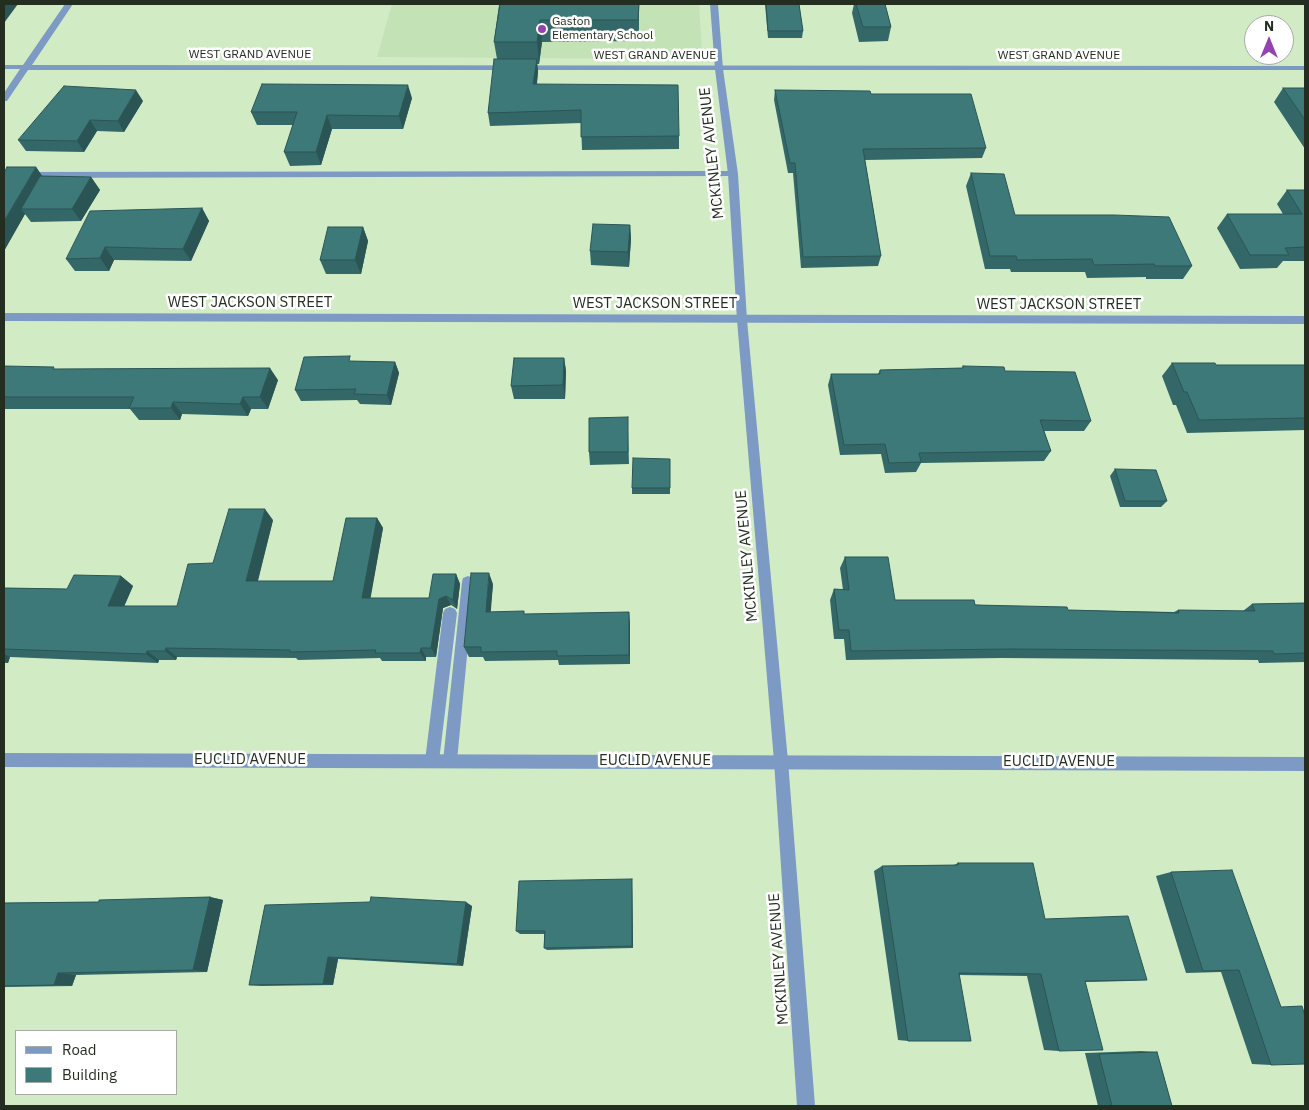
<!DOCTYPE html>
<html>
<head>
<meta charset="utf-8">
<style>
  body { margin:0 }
  #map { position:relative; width:1309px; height:1110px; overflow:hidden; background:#d1ebc5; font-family:"IBM Plex Sans",sans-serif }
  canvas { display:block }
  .frame { position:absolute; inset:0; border:5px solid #242e20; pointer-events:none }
  .legend { position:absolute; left:15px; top:1030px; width:162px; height:65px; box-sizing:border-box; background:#fff; border:1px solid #a7aba6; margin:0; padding:6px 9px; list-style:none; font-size:15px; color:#242e20 }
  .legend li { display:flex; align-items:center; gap:10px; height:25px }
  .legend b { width:25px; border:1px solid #a7aba6 }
  .north { position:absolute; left:1244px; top:15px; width:50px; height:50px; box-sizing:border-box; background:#fff; border:1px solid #a7aba6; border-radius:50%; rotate:0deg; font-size:14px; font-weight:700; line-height:20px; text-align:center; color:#242e20 }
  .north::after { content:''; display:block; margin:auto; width:18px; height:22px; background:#9442b1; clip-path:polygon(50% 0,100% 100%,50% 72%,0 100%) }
</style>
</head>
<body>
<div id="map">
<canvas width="1309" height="1110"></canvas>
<div class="frame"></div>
<ul class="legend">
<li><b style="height:6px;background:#7c9ac3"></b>Road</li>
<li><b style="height:14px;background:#3d7979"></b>Building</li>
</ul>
<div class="north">N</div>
</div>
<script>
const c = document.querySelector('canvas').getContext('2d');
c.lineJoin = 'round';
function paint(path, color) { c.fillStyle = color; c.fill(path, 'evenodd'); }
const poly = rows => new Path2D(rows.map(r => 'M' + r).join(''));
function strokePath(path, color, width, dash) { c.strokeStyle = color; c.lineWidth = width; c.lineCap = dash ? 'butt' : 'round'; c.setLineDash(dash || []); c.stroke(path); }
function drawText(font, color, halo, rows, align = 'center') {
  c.font = font + ' "IBM Plex Sans",sans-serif'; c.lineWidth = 5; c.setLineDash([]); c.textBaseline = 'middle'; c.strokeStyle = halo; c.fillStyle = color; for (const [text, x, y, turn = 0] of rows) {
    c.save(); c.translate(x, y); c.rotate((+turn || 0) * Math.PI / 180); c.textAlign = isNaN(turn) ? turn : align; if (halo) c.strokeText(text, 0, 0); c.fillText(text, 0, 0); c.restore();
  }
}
const built = poly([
  [392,4,699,4,702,54,686,59,377,57]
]);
const service = poly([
  [733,171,736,172,736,176,4,178,4,172,733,171],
  [468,576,473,578,474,582,457,761,455,766,450,768,445,766,443,761,462,582,463,578,468,576],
  [450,607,455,609,457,613,439,761,437,766,432,768,427,766,425,761,443,613,445,609,450,607]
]);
const minor = poly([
  [65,4,73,4,32,65,1305,66,1305,70,28,70,7,101,4,101,4,93,20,69,4,69,4,65,23,65,65,4],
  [4,313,1305,316,1305,324,4,321,4,313],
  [4,753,1305,757,1305,771,4,767,4,753]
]);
const tertiary = poly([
  [710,4,718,4,723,69,738,174,747,320,788,761,815,1106,797,1106,774,761,737,320,728,174,715,69,710,4]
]);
const wall = poly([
  [498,4,639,4,639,41,542,42,539,64,537,64,538,72,537,84,679,136,679,149,582,150,581,123,490,126,488,113,497,59,494,42,499,5,498,5],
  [765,4,799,4,803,31,802,38,768,38],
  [854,4,885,4,891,27,888,41,859,42,852,13],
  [1283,88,1305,88,1305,149,1274,102],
  [775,90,871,94,986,148,982,158,865,160,881,256,878,266,801,268,793,173,788,173,774,100],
  [412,98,403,129,332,129,321,165,290,166,284,152,293,125,257,125,251,112],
  [143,101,124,132,97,131,84,152,26,151,18,140],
  [36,167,42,176,91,177,100,190,81,221,31,222,25,214,4,251],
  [971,173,1015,215,1192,266,1183,279,1146,279,1146,277,1087,278,1085,272,1011,272,1010,269,985,269,966,186],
  [1287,190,1305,190,1305,261,1283,261,1277,268,1240,269,1217,228,1227,214,1283,214,1277,204],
  [202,208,209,221,191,261,114,260,109,271,75,271,66,259],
  [630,225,631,239,629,267,591,265,590,251],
  [363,227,368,241,361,274,326,274,320,260],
  [564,358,566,371,565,399,514,399,511,386],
  [352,361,395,362,399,373,391,405,360,404,357,400,301,401,295,390],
  [1172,363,1216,365,1305,365,1305,430,1187,433,1176,405,1173,405,1162,376],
  [4,366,57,369,278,380,268,409,251,409,248,416,182,414,180,420,139,420,130,409,4,409],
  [963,366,1005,371,1091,421,1084,431,1044,431,1051,451,1044,461,921,463,916,472,885,473,881,454,840,455,828,385,831,374,878,374,880,370,962,368],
  [628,430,629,464,590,465,589,452],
  [670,459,670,494,632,494,632,488],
  [1115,469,1167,501,1161,507,1120,507,1110,476],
  [377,518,383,528,370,598,429,598,456,574,460,584,457,609,451,605,443,608,436,657,426,657,426,661,382,661,380,658,298,660,296,658,177,657,176,660,159,660,158,663,10,657,8,663,4,663,4,588,67,589,121,576,133,586,124,606,177,606,213,563,273,520,258,581,333,581],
  [845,557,895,600,1068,610,1174,612,1178,610,1243,611,1252,604,1305,603,1305,662,1259,663,1258,660,1002,658,846,660,844,639,834,639,830,600,834,589,843,590,840,568],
  [493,584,490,612,630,622,630,664,559,665,558,660,485,661,483,657,469,657,464,647],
  [958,863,1045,919,1147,980,1129,981,1085,982,1059,1051,1044,1050,1027,976,959,975,908,1041,898,1040,874,871,882,866,954,865],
  [1171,872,1281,1007,1271,1065,1252,1064,1221,972,1186,973,1156,876],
  [632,883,633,948,547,950,544,948,544,934,520,934,516,931],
  [210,897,223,900,207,972,76,975,72,986,4,987,4,903,99,902],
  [370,902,472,906,463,966,338,959,333,985,261,986,249,985],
  [1141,1051,1157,1052,1172,1106,1098,1106,1085,1053]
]);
const shadedWall = poly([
  [4,4,18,4,4,23],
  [540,20,542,42,539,64,537,42],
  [537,59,538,72,535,97,533,84],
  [408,85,412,98,403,129,399,116],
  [136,90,143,101,124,132,118,121],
  [327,115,332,129,321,165,316,152],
  [90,120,97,131,84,152,77,141],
  [36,167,45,180,21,209,25,214,4,251,4,221],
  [91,177,100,190,81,221,72,209],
  [202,208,209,221,191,261,183,249],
  [630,225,631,239,629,267,628,252],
  [363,227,368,241,361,274,355,260],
  [105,247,114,260,109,271,100,258],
  [564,358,566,371,565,399,563,385],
  [395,362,399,373,391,405,387,395],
  [270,368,278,380,268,409,260,397],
  [243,397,251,409,248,416,240,404],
  [173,402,182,414,180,420,171,408],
  [265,509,273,520,255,591,246,581],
  [377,518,383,528,369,607,362,598],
  [489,573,493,584,490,622,486,612],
  [456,574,460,584,457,609,453,600],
  [121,576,133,586,120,616,108,606],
  [446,596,451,605,443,608,436,657,431,648,439,599],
  [629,612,630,622,630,664,629,655],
  [166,648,177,657,176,660,165,651],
  [421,648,426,657,426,661,420,653],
  [147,651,159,660,158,663,146,654],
  [4,654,10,657,8,663,4,661],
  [632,879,632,883,633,948,632,946],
  [210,897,223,900,207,972,193,970],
  [466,902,472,906,463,966,457,964],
  [328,957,338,959,333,985,323,984],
  [58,973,76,975,72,986,54,985]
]);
const building = poly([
  [500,4,639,4,638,20,540,20,537,42,494,42,500,4],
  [766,4,799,4,803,31,768,31,766,4],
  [856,4,885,4,891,27,863,27,856,4],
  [494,59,537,59,533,84,678,85,679,136,581,137,581,110,488,113,494,59],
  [262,84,408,85,399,116,327,115,316,152,284,152,297,112,251,112,262,84],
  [64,86,136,90,118,121,90,120,77,141,18,140,64,86],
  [1283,88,1305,88,1305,120,1283,88],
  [775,90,870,91,871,94,971,94,986,148,863,149,881,256,803,257,795,163,790,163,775,90],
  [7,167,36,167,4,221,4,173,7,167],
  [971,173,1004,174,1015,215,1114,215,1169,217,1192,266,1155,266,1154,264,1094,265,1092,259,1017,260,1016,256,990,256,971,173],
  [40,176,91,177,72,209,21,209,40,176],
  [1287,190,1305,190,1305,247,1285,248,1289,255,1250,255,1227,214,1302,214,1287,190],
  [202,208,183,249,105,247,100,258,66,259,90,211,202,208],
  [593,224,630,225,628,252,590,251,593,224],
  [328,227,363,227,355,260,320,260,328,227],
  [350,356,349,361,395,362,387,395,354,394,356,389,295,390,304,357,350,356],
  [514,358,564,358,563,385,511,386,514,358],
  [1172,363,1215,363,1216,365,1305,365,1305,418,1199,420,1187,392,1184,392,1172,363],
  [4,366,54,367,53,369,270,368,260,397,243,397,240,404,173,402,171,408,129,408,134,397,4,397,4,366],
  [963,366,1004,367,1005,371,1075,372,1091,421,1040,420,1051,451,919,453,921,462,889,463,885,444,844,445,831,374,880,374,880,370,963,368,963,366],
  [628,417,628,452,589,452,589,418,628,417],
  [633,458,670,459,670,488,632,488,633,458],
  [1115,469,1156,470,1167,501,1125,501,1115,469],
  [229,509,265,509,246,581,333,581,346,518,377,518,362,598,429,598,433,574,456,574,453,600,446,596,439,599,431,648,421,648,420,653,375,653,376,650,290,652,290,650,166,648,165,651,147,651,146,654,4,649,4,588,67,589,74,575,121,576,108,606,177,606,188,564,213,563,229,509],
  [845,557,888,557,895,600,974,600,975,605,1067,607,1068,610,1179,613,1178,610,1255,611,1252,604,1305,603,1305,653,1274,654,1273,651,1011,649,851,651,849,630,839,630,834,589,849,590,845,557],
  [471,573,489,573,486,612,524,611,524,614,629,612,629,655,557,656,557,651,481,652,481,647,464,647,471,573],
  [958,863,1033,863,1045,919,1128,916,1147,980,1085,981,1103,1050,1059,1051,1041,974,959,973,971,1041,908,1041,882,866,958,865,958,863],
  [1232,870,1281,1007,1302,1006,1305,1016,1305,1064,1271,1065,1239,970,1203,971,1171,872,1232,870],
  [632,879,632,946,544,948,545,931,516,931,519,881,632,879],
  [210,897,193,970,58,973,54,985,4,986,4,903,99,902,99,900,210,897],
  [371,897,466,902,457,964,328,957,323,984,249,985,265,905,370,902,371,897],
  [1157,1052,1172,1106,1112,1106,1099,1054,1157,1052]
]);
const markers = [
  [542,29,5,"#9442b1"]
];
const farPoinames = [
  ["Gaston",552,22],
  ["Elementary School",552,36]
];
const farStreetnames = [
  ["WEST GRAND AVENUE",250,55],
  ["WEST GRAND AVENUE",655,56],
  ["WEST GRAND AVENUE",1059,56]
];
const streetNames = [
  ["MCKINLEY AVENUE",712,153,-96],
  ["WEST JACKSON STREET",250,303],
  ["WEST JACKSON STREET",655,304],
  ["WEST JACKSON STREET",1059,305],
  ["MCKINLEY AVENUE",747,556,-95],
  ["EUCLID AVENUE",250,760],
  ["EUCLID AVENUE",655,761],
  ["EUCLID AVENUE",1059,762],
  ["MCKINLEY AVENUE",779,959,-94]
];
paint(built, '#c3e2b6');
paint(service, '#7c9ac3');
paint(minor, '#7c9ac3');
paint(tertiary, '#7c9ac3');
paint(wall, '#346868');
paint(shadedWall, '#2b5555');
paint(building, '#3d7979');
strokePath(building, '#2b5555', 1);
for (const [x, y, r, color] of markers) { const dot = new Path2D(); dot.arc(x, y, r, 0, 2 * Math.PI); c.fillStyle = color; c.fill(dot); strokePath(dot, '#fff', 2); }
drawText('12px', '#242e20', '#fff', farPoinames, 'left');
drawText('12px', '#242e20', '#fff', farStreetnames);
drawText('15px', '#242e20', '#fff', streetNames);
</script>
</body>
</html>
